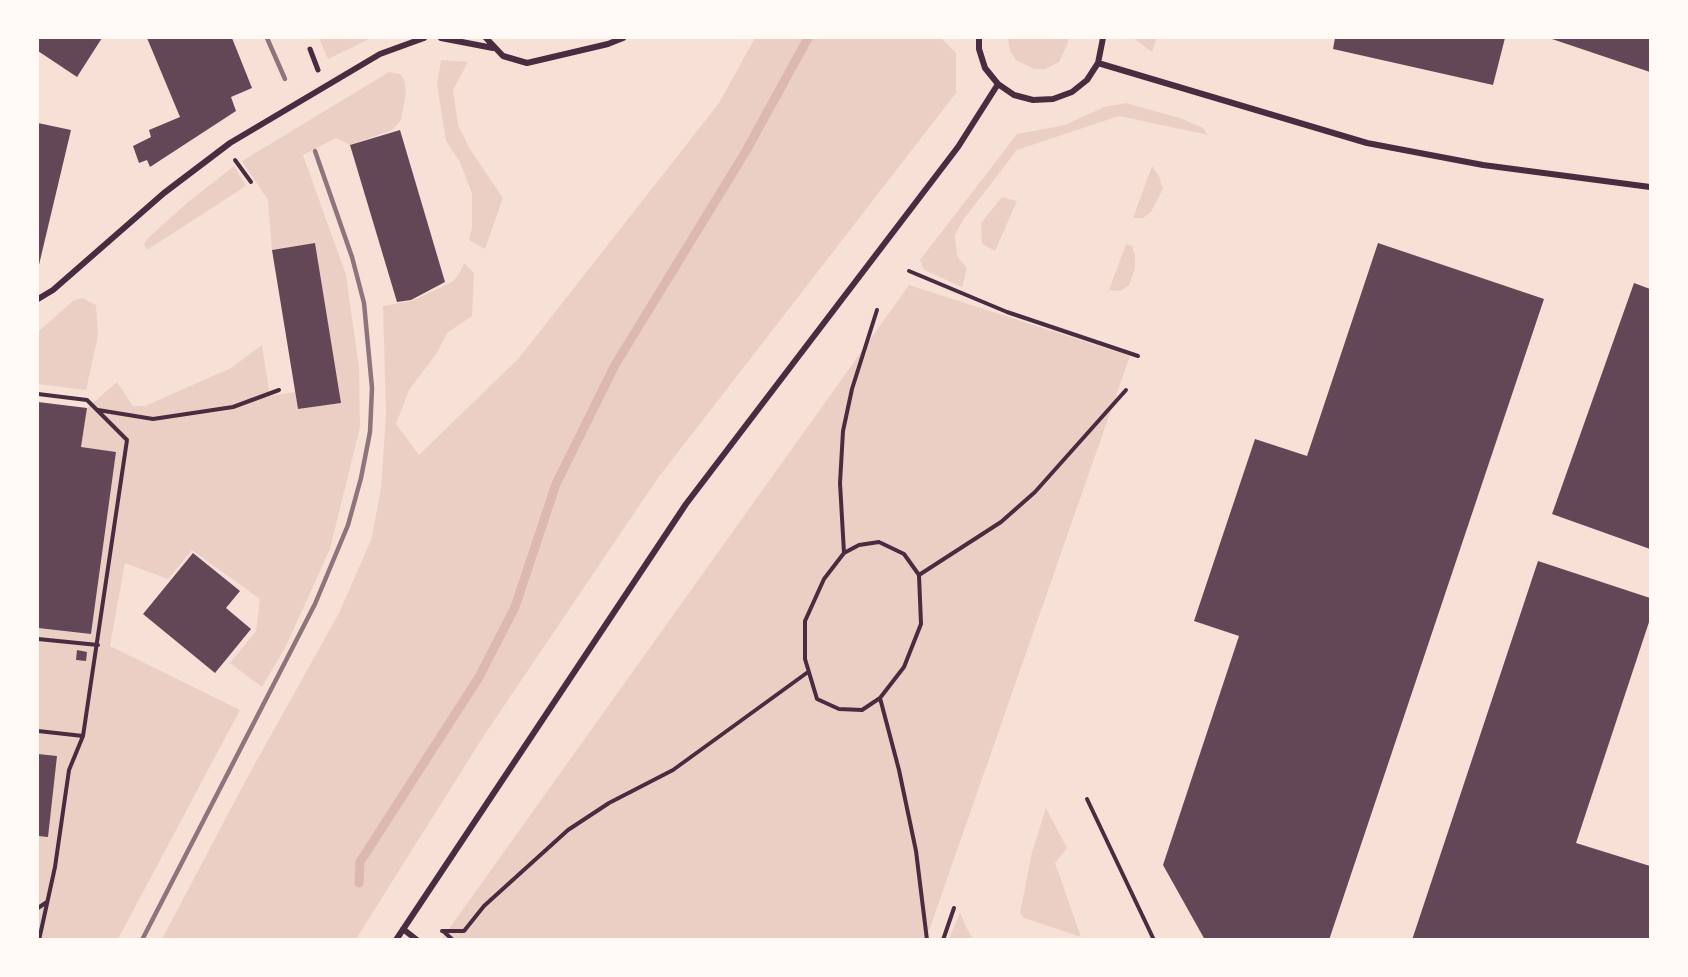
<!DOCTYPE html>
<html>
<head>
<meta charset="utf-8">
<style>
  body { margin:0 }
  #map { position:relative; width:1688px; height:977px; overflow:hidden; background:#f7e1d7; font-family:"Fira Sans Condensed",sans-serif }
  canvas { display:block }
  .frame { position:absolute; inset:0; border:39px solid #fffaf5; pointer-events:none }
</style>
</head>
<body>
<div id="map">
<canvas width="1688" height="977"></canvas>
<div class="frame"></div>
</div>
<script>
const c = document.querySelector('canvas').getContext('2d');
c.lineJoin = 'round';
function paint(path, color) { c.fillStyle = color; c.fill(path, 'evenodd'); }
const poly = rows => new Path2D(rows.map(r => 'M' + r).join(''));
function strokePath(path, color, width, dash) { c.strokeStyle = color; c.lineWidth = width; c.lineCap = dash ? 'butt' : 'round'; c.setLineDash(dash || []); c.stroke(path); }
const green = poly([
  [319,38,371,38,328,59],
  [755,38,941,38,956,53,956,93,658,478,485,734,356,939,162,939,247,778,339,613,371,540,381,489,386,415,383,306,412,301,452,282,459,274,464,263,474,273,472,316,447,333,437,353,409,390,396,424,419,455,519,358,719,103],
  [1008,38,1068,38,1068,43,1059,62,1045,69,1034,69,1016,60,1010,51],
  [1133,38,1157,38,1152,52],
  [441,60,468,62,453,90,458,125,470,149,503,198,485,249,469,240,472,227,472,194,460,162,446,141,437,84],
  [389,72,400,74,404,80,406,93,401,120,392,130,350,145,336,138,303,155,346,275,359,367,360,427,330,549,286,646,262,687,230,663,256,631,260,599,192,550,168,579,125,563,110,646,240,710,118,939,38,940,38,628,91,634,116,453,81,447,87,408,117,382,133,406,145,406,231,368,262,345,270,396,295,392,298,409,340,403,315,243,272,250,268,200,242,161],
  [1126,103,1183,119,1203,128,1208,135,1119,116,1017,150,963,220,955,235,957,256,967,268,962,287,924,270,920,260,1017,134,1065,125,1104,107],
  [234,166,246,186,147,250,144,244,147,239,188,202],
  [1152,166,1159,176,1163,189,1151,212,1143,218,1133,218],
  [1002,197,1017,201,995,251,982,244,981,223],
  [1126,244,1132,246,1135,255,1135,269,1129,285,1121,291,1109,290],
  [909,285,1130,356,926,939,441,940],
  [82,298,96,305,98,336,86,390,38,384,38,332,74,300],
  [1046,808,1067,848,1055,863,1081,937,1024,918,1020,913,1032,852],
  [960,912,966,927,973,939,949,939]
]);
const stream = poly([
  [359,883,360,862,479,677,515,607,556,484,615,365,746,151,808,38]
]);
const building = poly([
  [38,38,102,38,77,77,38,51],
  [147,38,232,38,252,88,231,97,236,111,150,167,147,160,139,163,133,146,151,137,149,130,180,117],
  [1335,38,1505,38,1493,85,1333,49],
  [1549,38,1650,38,1650,72],
  [38,123,71,130,38,269],
  [400,130,445,282,411,300,397,302,350,145],
  [315,243,341,403,298,409,272,250],
  [1378,243,1544,299,1329,940,1205,940,1163,865,1239,636,1194,621,1255,439,1307,456],
  [1634,283,1650,289,1650,549,1552,514],
  [38,402,87,408,81,447,116,452,91,634,38,628],
  [193,553,240,591,226,608,251,629,215,673,143,614],
  [1538,561,1650,598,1650,619,1576,843,1650,866,1650,940,1412,940],
  [77,650,87,652,86,661,76,660],
  [38,754,57,756,48,837,38,836]
]);
const path = poly([
  [235,160,251,182],
  [909,271,1007,312,1138,356],
  [38,394,87,400,127,440,83,736,69,770,55,867,39,940],
  [98,410,153,419,233,407,279,390],
  [879,542,904,554,919,575,921,624,904,667,880,698,862,710,839,709,817,699,805,659,805,621,824,579,844,553,859,545,879,542],
  [844,553,840,483,843,431,852,389,877,310],
  [919,575,1001,522,1035,492,1126,390],
  [38,639,98,645],
  [880,698,899,770,916,851,927,940],
  [38,731,83,736],
  [1087,799,1154,940],
  [38,908,47,902],
  [442,931,464,931,484,906,568,830,609,803,673,770,808,672],
  [443,931,453,940],
  [943,940,954,908]
]);
const pedestrian = poly([
  [310,49,318,70]
]);
const minor = poly([
  [441,38,493,48],
  [486,38,503,56,527,63,608,44,623,38],
  [979,38,979,49,985,68,998,84,1014,95,1033,100,1053,99,1072,92,1087,80,1098,63,1103,38],
  [1098,63,1367,143,1483,165,1650,187],
  [38,299,53,290,164,193,230,143,380,54,424,38],
  [403,929,417,940],
  [396,940,686,504,958,147,998,84]
]);
const rail = poly([
  [267,38,285,79],
  [142,940,315,604,348,525,361,478,370,432,372,388,364,303,352,257,315,151]
]);
paint(green, '#ebcfc5');
strokePath(stream, '#dcb8b0', 9);
paint(building, '#644757');
strokePath(path, '#4a2c40', 4);
strokePath(pedestrian, '#4a2c40', 5);
strokePath(minor, '#4a2c40', 6);
strokePath(rail, '#8f747c', 4.5);
</script>
</body>
</html>
